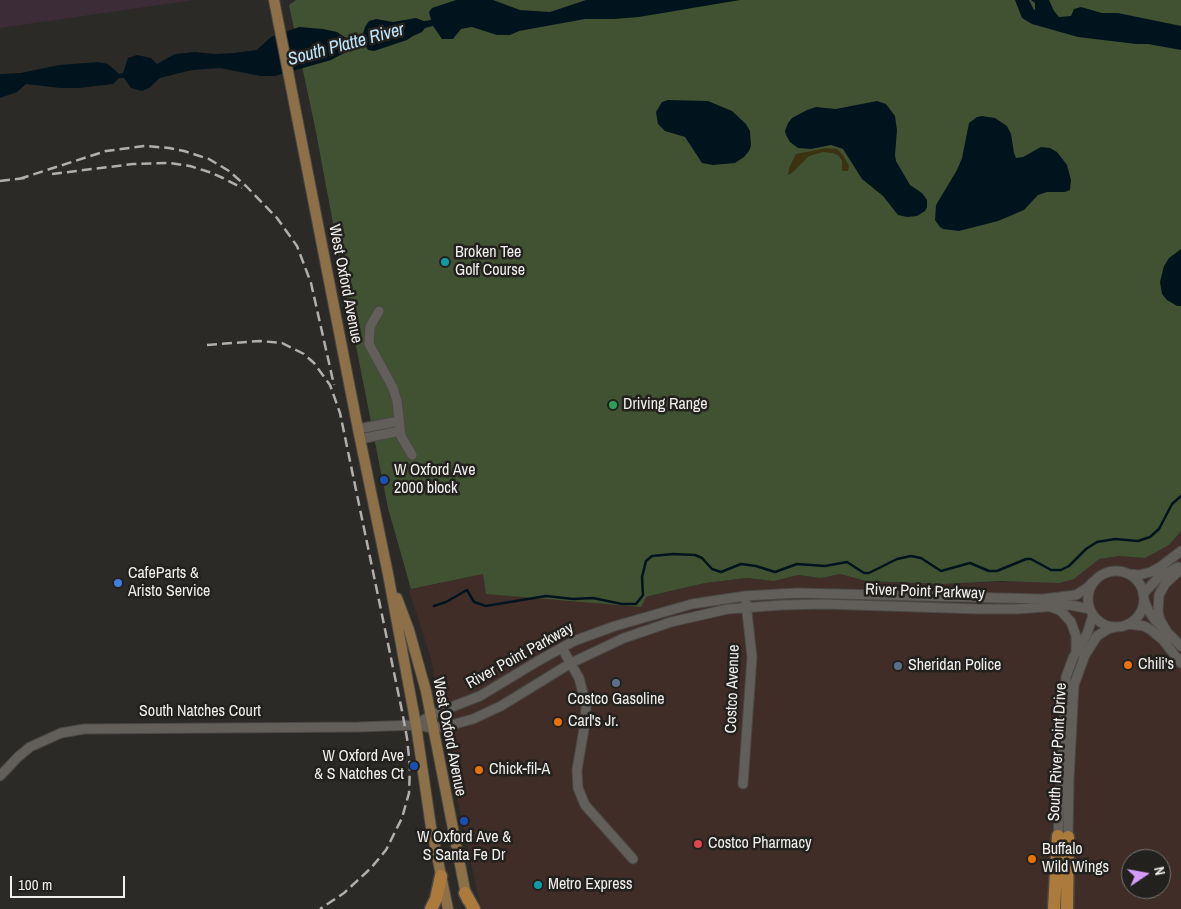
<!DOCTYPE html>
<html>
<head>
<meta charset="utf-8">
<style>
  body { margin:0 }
  #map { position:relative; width:1181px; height:909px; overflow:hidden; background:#2c2a27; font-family:"Archivo Narrow",sans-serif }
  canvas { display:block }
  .north { position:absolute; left:1121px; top:849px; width:50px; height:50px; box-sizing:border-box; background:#23211d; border:1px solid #757370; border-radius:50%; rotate:78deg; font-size:14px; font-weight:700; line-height:20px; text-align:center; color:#f0efed }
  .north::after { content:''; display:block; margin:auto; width:18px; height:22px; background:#d49cfb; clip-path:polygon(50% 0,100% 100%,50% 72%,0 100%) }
  .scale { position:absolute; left:10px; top:876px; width:115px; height:22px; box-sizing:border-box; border:2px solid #f0efed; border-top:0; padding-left:6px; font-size:15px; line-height:18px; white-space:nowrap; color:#f0efed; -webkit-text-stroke:4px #23211d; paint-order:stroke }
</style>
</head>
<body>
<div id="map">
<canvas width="1181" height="909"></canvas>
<div class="north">N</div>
<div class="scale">100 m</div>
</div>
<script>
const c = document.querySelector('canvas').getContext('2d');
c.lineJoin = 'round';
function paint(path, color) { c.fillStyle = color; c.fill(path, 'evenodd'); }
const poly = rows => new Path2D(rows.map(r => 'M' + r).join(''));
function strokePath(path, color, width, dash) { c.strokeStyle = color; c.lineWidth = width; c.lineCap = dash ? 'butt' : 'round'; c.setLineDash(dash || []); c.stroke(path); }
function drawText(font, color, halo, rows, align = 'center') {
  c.font = font + ' "Archivo Narrow",sans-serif'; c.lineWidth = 5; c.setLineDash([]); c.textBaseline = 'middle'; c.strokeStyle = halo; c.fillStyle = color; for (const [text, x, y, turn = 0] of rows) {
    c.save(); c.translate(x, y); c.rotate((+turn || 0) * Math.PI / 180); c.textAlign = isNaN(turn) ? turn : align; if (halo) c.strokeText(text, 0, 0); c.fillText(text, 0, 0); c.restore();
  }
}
const commercial = poly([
  [1181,531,1181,909,482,909,478,896,447,749,431,659,409,590,483,574,486,594,646,597,705,583,747,578,774,581,798,575,821,578,839,574,866,581,943,584,1074,579,1098,559,1119,556,1145,558,1169,545],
  [1131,859,1161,859,1161,889,1131,889]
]);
const industrial = poly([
  [0,0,194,0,0,28]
]);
const green = poly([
  [296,0,1181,0,1181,531,1169,545,1145,558,1119,556,1099,559,1074,579,1060,583,1001,581,943,584,866,581,840,574,821,578,798,575,774,581,747,578,705,583,649,596,646,597,641,607,486,594,483,574,411,589,388,508,357,351,315,127,289,5]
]);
const sand = poly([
  [826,148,837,149,843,155,849,166,848,171,842,171,842,161,839,156,833,153,823,152,809,156,792,173,788,175,789,168,796,154]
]);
const water = poly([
  [456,0,493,0,520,10,550,12,586,0,740,0,639,17,614,19,585,19,519,31,510,35,497,35,472,27,461,29,453,39,442,39,433,26,425,28,422,32,413,36,407,40,374,51,368,50,364,43,350,46,348,51,331,60,275,76,260,76,220,68,192,70,160,78,149,88,142,91,131,88,124,78,119,78,113,84,79,88,60,88,26,84,17,92,0,98,0,74,21,73,59,65,98,62,108,64,119,74,123,73,128,58,137,55,151,58,157,64,175,54,195,52,215,54,234,53,257,50,271,37,299,27,323,29,337,32,349,40,362,37,365,27,369,21,376,19,393,22,416,18,424,21,431,20,429,12,432,8],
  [1015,0,1029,0,1034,10,1035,10,1035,3,1031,0,1049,0,1054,11,1059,17,1071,16,1074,9,1081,7,1102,13,1118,13,1181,26,1181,50,1148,44,1136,44,1078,37,1032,24,1022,18],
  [668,100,708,101,732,111,746,124,750,131,751,146,749,151,744,157,735,163,713,165,702,163,685,137,665,131,658,124,656,112,662,102],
  [877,101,886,104,895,116,897,130,895,155,896,161,910,185,922,193,927,200,927,207,925,211,917,216,907,217,898,215,883,196,862,179,843,149,831,145,811,149,798,148,790,142,786,135,785,131,788,123,792,118,807,110,816,107,836,109],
  [982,116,995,118,1007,126,1011,134,1014,153,1016,158,1023,157,1041,147,1050,148,1057,152,1067,165,1071,180,1070,190,1065,192,1047,192,1038,195,1024,210,998,221,959,231,943,229,940,227,935,220,936,205,957,170,962,158,969,123,977,117],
  [1181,249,1181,306,1177,306,1167,300,1162,294,1160,282,1164,266,1169,258]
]);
const stream = poly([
  [434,606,446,602,467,590,474,602,486,606,546,596,573,599,593,598,622,604,636,604,643,595,642,577,646,561,652,556,673,554,695,555,702,558,712,569,721,572,741,564,756,566,775,572,797,564,825,566,847,562,864,573,869,573,897,559,911,556,921,558,941,571,970,563,989,571,997,571,1026,559,1031,559,1051,570,1061,570,1069,566,1086,549,1097,542,1115,539,1138,541,1150,537,1159,529,1172,504,1181,496]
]);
const minor = poly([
  [379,311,370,327,369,344,393,388,397,401,401,436,412,455],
  [358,429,399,421],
  [360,439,400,431],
  '1088 599a28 28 0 1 1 56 0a28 28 0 1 1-56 0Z',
  [1129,574,1139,575,1151,572,1160,567,1181,551],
  [1143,594,1159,577,1178,567],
  [1144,600,1148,610,1155,620,1181,646],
  [1051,607,1061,611,1071,622,1076,636,1076,650],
  [1128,624,1144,626,1151,630,1163,640,1181,663],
  [1166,630,1160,620,1158,612,1159,595,1165,584,1181,569],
  [562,648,579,678,586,705,585,723,577,770,578,788,585,805,633,859],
  [416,725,431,715,480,696,538,661,574,641,615,626,692,604,745,596,797,593,1043,599,1076,595,1087,588,1093,582],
  [0,776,18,757,30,747,61,733,84,729,359,727,416,725,433,728,455,724,473,719,501,706,571,663,624,638,671,622,728,609,783,605,823,604,979,609,1017,609,1070,605,1090,609],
  [743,784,752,657,746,603],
  [1058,836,1066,677,1073,658,1087,634,1093,615],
  [1068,837,1069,779,1074,685,1085,655,1097,636,1108,629,1116,627]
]);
const major = poly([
  [274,0,358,429,388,574,416,725,431,827,448,909],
  [397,598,409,630,426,691,467,900]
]);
const highway = poly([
  [465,893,474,909],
  [431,909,436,899,441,876],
  [1054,909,1058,836],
  [1067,909,1068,837]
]);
const rail = poly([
  [52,174,133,164,170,163,190,166,209,172,223,178,242,188],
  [19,179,106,151,145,146,169,148,184,151,209,159,229,171,246,186,277,218,297,246,311,283,334,385],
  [0,181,25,178],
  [207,345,260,341,282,343,304,354,314,363,330,385,340,413,402,711,407,738,410,767,409,793,402,818,386,850,371,868,344,893,320,909]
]);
const markers = [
  [445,262,5,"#0f9aa8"],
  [613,405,5,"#2e9e5b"],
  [384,480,5,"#1a4fb4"],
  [118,583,5,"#3f7fe0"],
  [1128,665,5,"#e8710a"],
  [898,666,5,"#5c6f8a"],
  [616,683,5,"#5c6f8a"],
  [558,722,5,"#e8710a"],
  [414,766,5,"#1a4fb4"],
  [479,770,5,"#e8710a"],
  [464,821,5,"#1a4fb4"],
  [698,844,5,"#e0444e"],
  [1032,859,5,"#e8710a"],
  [538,885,5,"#0f9aa8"]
];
const poiNames = [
  ["Broken Tee",455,253],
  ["Golf Course",455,271],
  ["Driving Range",623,405],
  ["W Oxford Ave",394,471],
  ["2000 block",394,489],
  ["CafeParts &",128,574],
  ["Aristo Service",128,592],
  ["Chili's",1138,665],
  ["Sheridan Police",908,666],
  ["Costco Gasoline",616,700,"center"],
  ["Carl's Jr.",568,722],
  ["W Oxford Ave",404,757,"right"],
  ["& S Natches Ct",404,775,"right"],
  ["Chick-fil-A",489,770],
  ["W Oxford Ave &",464,838,"center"],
  ["S Santa Fe Dr",464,856,"center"],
  ["Costco Pharmacy",708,844],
  ["Buffalo",1042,850],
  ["Wild Wings",1042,868],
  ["Metro Express",548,885]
];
const streetNames = [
  ["West Oxford Avenue",345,284,79],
  ["River Point Parkway",925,592,2],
  ["River Point Parkway",520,656,-29],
  ["Costco Avenue",733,689,-88],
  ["South Natches Court",200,712],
  ["West Oxford Avenue",449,737,79],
  ["South River Point Drive",1058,752,-87]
];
const waterNames = [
  ["South Platte River",346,45,-15]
];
paint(commercial, '#402d28');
paint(industrial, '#3c2c38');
paint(green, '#415233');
paint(sand, '#3a3211');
paint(water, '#01141e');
strokePath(stream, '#01141e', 2.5);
strokePath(minor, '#4a4845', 11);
strokePath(major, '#4a4845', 12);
strokePath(highway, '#4a4845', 15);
strokePath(minor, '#625f5b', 9);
strokePath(major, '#8e7048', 10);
strokePath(highway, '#ac7b3b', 12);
strokePath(rail, '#b0afad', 2.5, [10, 5]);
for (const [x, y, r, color] of markers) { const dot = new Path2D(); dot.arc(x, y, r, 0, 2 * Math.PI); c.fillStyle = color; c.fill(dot); strokePath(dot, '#23211d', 2); }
drawText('16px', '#f0efed', '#23211d', poiNames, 'left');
drawText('16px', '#f0efed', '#23211d', streetNames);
drawText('italic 18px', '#bee7ff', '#23211d', waterNames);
</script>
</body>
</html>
